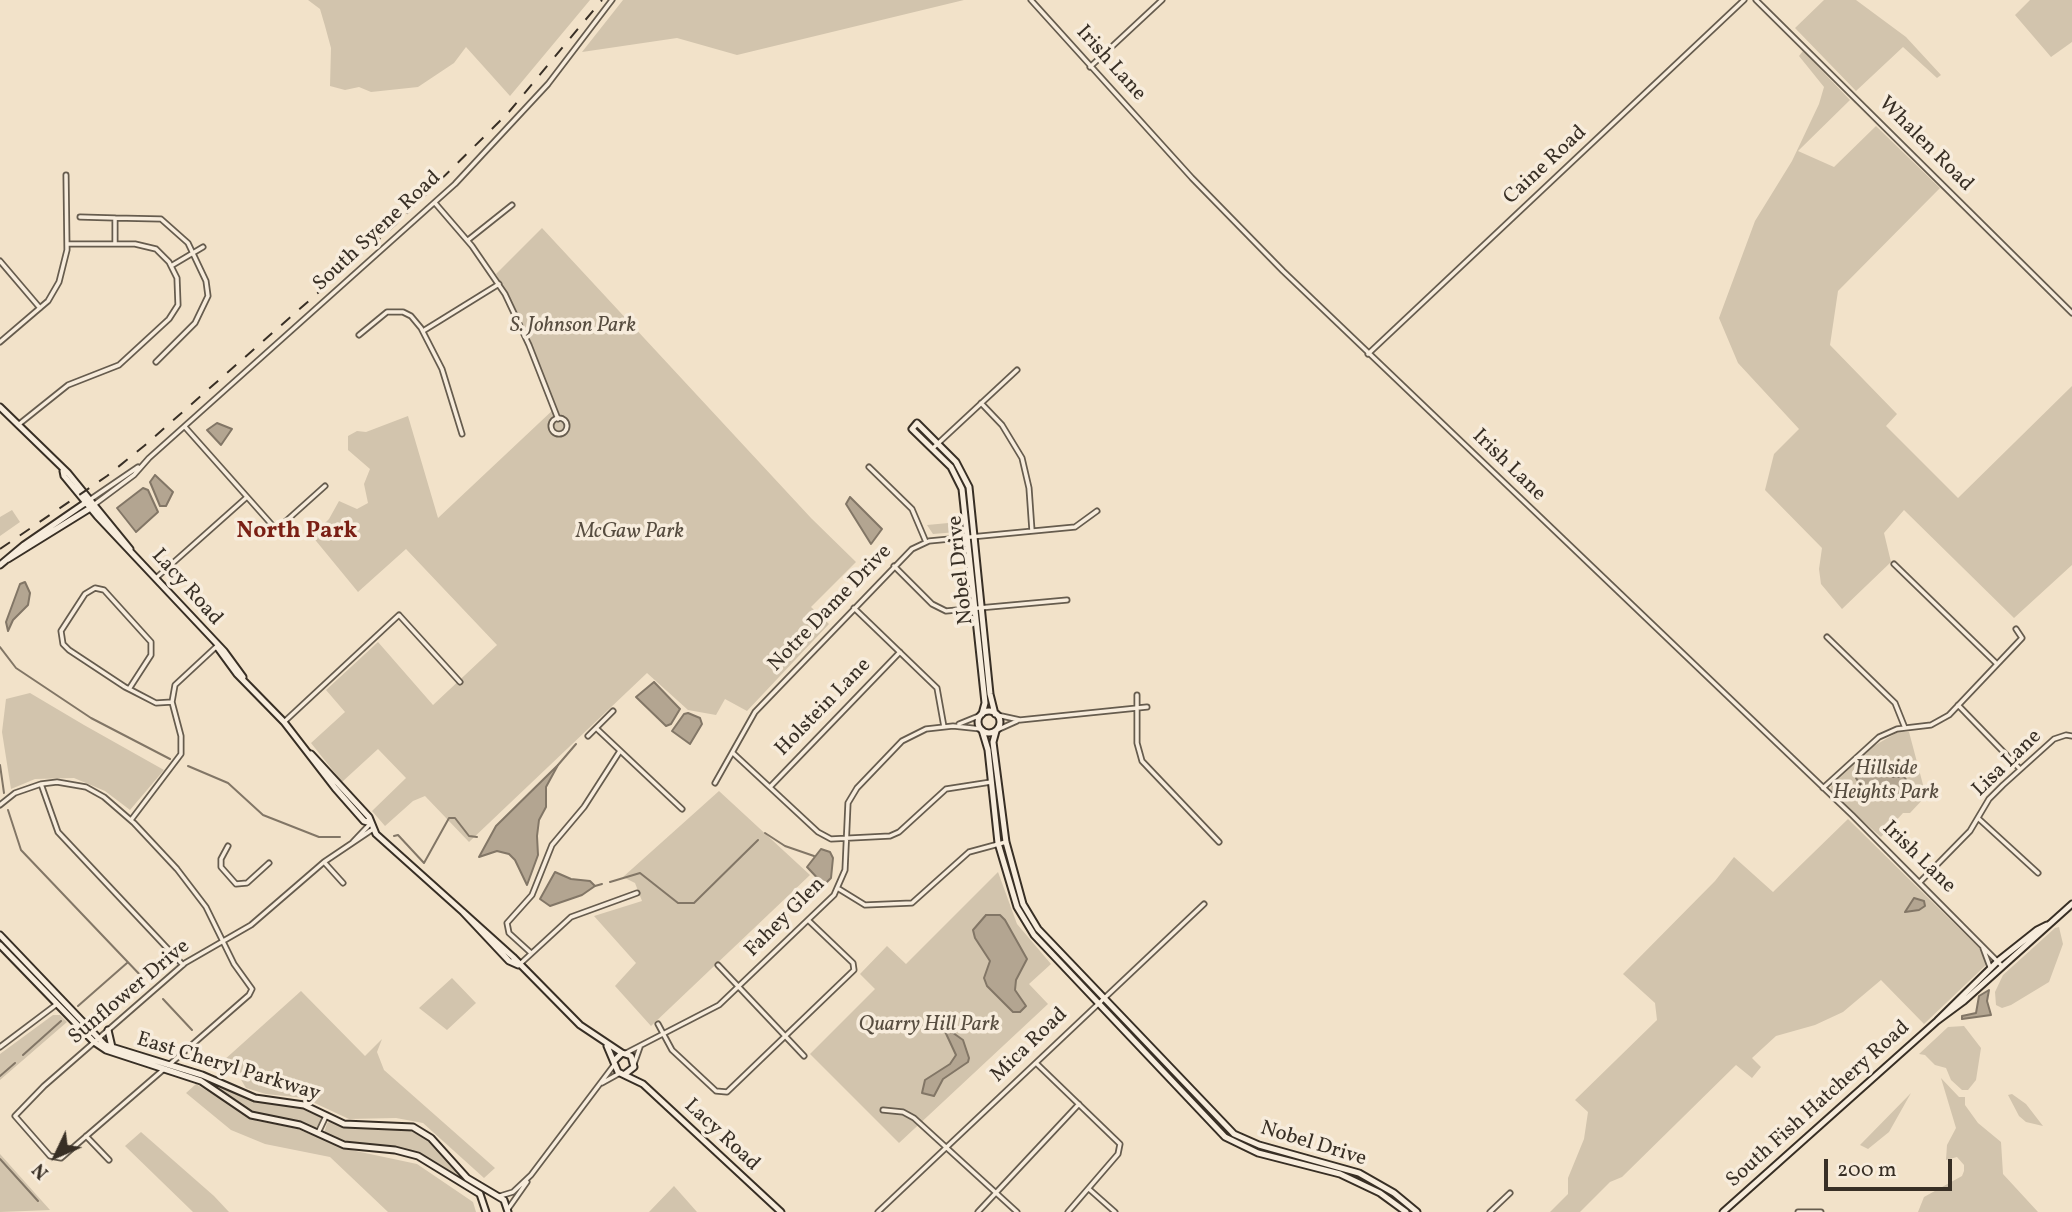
<!DOCTYPE html>
<html>
<head>
<meta charset="utf-8">
<style>
  body { margin:0 }
  #map { position:relative; width:2072px; height:1212px; overflow:hidden; background:#f2e2c9; font-family:Vollkorn,serif }
  canvas { display:block }
  .north { position:absolute; left:21px; top:1121px; width:70px; height:70px; -webkit-text-stroke:5px #f7ecdc; paint-order:stroke; rotate:226deg; font-size:19px; font-weight:700; line-height:28px; text-align:center; color:#382f25 }
  .north::after { content:''; display:block; margin:auto; width:24px; height:32px; background:#382f25; clip-path:polygon(50% 0,100% 100%,50% 72%,0 100%) }
  .scale { position:absolute; left:1824px; top:1159px; width:128px; height:32px; box-sizing:border-box; border:4px solid #382f25; border-top:0; padding-left:9px; font-size:21px; line-height:24px; white-space:nowrap; color:#382f25; -webkit-text-stroke:5px #f7ecdc; paint-order:stroke }
</style>
</head>
<body>
<div id="map">
<canvas width="2072" height="1212"></canvas>
<div class="north">N</div>
<div class="scale">200 m</div>
</div>
<script>
const c = document.querySelector('canvas').getContext('2d');
c.lineJoin = 'round';
function paint(path, color) { c.fillStyle = color; c.fill(path, 'evenodd'); }
const poly = rows => new Path2D(rows.map(r => 'M' + r).join(''));
function strokePath(path, color, width, dash) { c.strokeStyle = color; c.lineWidth = width; c.lineCap = dash ? 'butt' : 'round'; c.setLineDash(dash || []); c.stroke(path); }
function drawText(font, color, halo, rows, align = 'center') {
  c.font = font + ' Vollkorn,serif'; c.lineWidth = 7; c.setLineDash([]); c.textBaseline = 'middle'; c.strokeStyle = halo; c.fillStyle = color; for (const [text, x, y, turn = 0] of rows) {
    c.save(); c.translate(x, y); c.rotate((+turn || 0) * Math.PI / 180); c.textAlign = isNaN(turn) ? turn : align; if (halo) c.strokeText(text, 0, 0); c.fillText(text, 0, 0); c.restore();
  }
}
const green = poly([
  [308,0,590,0,510,96,466,47,454,63,418,87,371,92,359,87,345,90,330,86,331,48,325,26,320,9],
  [623,0,964,0,737,55,677,38,582,52],
  [1824,0,1856,0,1906,37,1941,75,1937,78,1903,47,1856,91,1795,28],
  [2030,0,2072,0,2072,42,2051,57,2015,15],
  [1803,51,1850,100,1798,151,1834,167,1876,126,1940,188,1838,291,1830,345,1897,414,1886,426,1958,498,2072,386,2072,565,2014,618,1904,510,1884,533,1891,562,1842,609,1821,584,1819,569,1822,548,1765,490,1774,454,1799,429,1738,363,1719,318,1755,221,1792,161,1819,104,1824,87,1799,56],
  [542,228,811,518,856,562,811,607,829,624,747,711,725,699,716,715,688,710,647,673,469,842,425,796,413,801,385,826,372,811,406,778,378,749,342,782,311,743,345,712,326,690,378,642,433,705,497,645,406,549,358,592,312,536,329,519,339,501,357,509,368,503,364,484,370,469,348,450,348,436,357,431,366,432,408,416,438,518,555,408,527,331,496,274],
  [12,510,20,522,0,536,0,517],
  [959,522,957,532,933,534,927,525],
  [30,693,84,725,164,770,130,810,105,791,74,778,35,779,11,789,2,732,6,699],
  [1898,732,1909,732,1926,796,1910,813,1903,813,1881,837,1830,792,1831,786,1872,747],
  [719,791,810,875,651,1026,615,986,636,963,594,916,642,901,635,883,623,877],
  [1848,819,1983,952,1988,963,1924,1024,1881,980,1843,1012,1815,1025,1776,1036,1752,1058,1761,1067,1752,1078,1736,1065,1622,1177,1610,1182,1580,1212,1550,1212,1568,1194,1568,1178,1584,1139,1588,1112,1575,1100,1657,1020,1655,1003,1623,974,1715,881,1734,857,1773,892],
  [998,872,1017,924,1051,964,1029,984,1048,1004,899,1143,810,1054,875,989,860,974,887,946,906,964],
  [2059,927,2063,944,2049,982,2011,1005,2002,1008,1996,1005,1995,992,2003,975,2055,928],
  [452,978,476,1003,447,1030,419,1008],
  [301,991,365,1056,382,1039,377,1052,384,1070,495,1168,484,1178,423,1123,396,1118,349,1119,304,1098,266,1094,246,1088,234,1068,223,1061],
  [53,1015,60,1015,67,1022,0,1080,0,1054],
  [1964,1026,1981,1048,1976,1080,1968,1090,1962,1090,1951,1080,1946,1068,1935,1065,1925,1055,1919,1054,1948,1027],
  [1941,1078,1959,1097,1965,1097,1965,1105,1978,1123,2001,1142,2003,1174,2038,1212,1918,1212,1924,1197,1962,1176,1964,1171,1964,1165,1957,1157,1946,1160,1947,1145,1956,1128],
  [196,1084,257,1121,295,1128,351,1150,417,1164,473,1202,476,1212,388,1212,330,1157,265,1144,231,1130,186,1093],
  [220,1087,259,1101,299,1107,319,1115,321,1119,317,1127,312,1129,254,1114,218,1089],
  [1911,1093,1889,1132,1868,1149,1860,1145],
  [2012,1094,2026,1104,2043,1126,2026,1122,2019,1116,2008,1095],
  [332,1121,356,1129,396,1128,417,1132,429,1140,466,1181,414,1153,341,1142,324,1133,327,1123],
  [141,1132,214,1196,229,1212,193,1212,125,1146],
  [0,1154,50,1210,0,1212],
  [674,1186,697,1212,649,1212]
]);
const water = poly([
  [217,423,232,429,221,445,207,430,217,423],
  [155,475,173,492,166,506,160,506,150,482,155,475],
  [143,488,148,490,158,512,136,532,117,508,143,488],
  [850,497,882,529,871,544,846,504,850,497],
  [25,582,30,593,28,605,13,620,8,631,6,622,20,584,25,582],
  [654,682,680,709,671,724,666,726,636,697,654,682],
  [688,713,700,718,702,724,690,744,672,731,684,714,688,713],
  [1875,758,1893,777,1905,777,1908,788,1904,799,1891,799,1869,792,1861,786,1856,778,1859,770,1866,760,1875,758],
  [558,765,546,787,546,807,539,820,537,836,538,855,527,885,515,860,509,854,497,851,479,857,496,826,558,765],
  [821,849,830,852,833,858,831,878,824,885,807,867,821,849],
  [555,872,571,879,590,881,595,886,582,895,550,906,540,899,555,872],
  [1914,898,1924,901,1925,906,1919,910,1905,912,1914,898],
  [986,915,1000,915,1005,920,1027,959,1016,980,1015,990,1026,1006,1020,1012,1013,1012,987,986,984,978,990,961,975,938,973,930,986,915],
  [1989,990,1987,1001,1991,1015,1962,1019,1962,1016,1976,1013,1979,996,1989,990],
  [942,1025,963,1040,969,1058,968,1062,943,1079,934,1096,922,1093,925,1080,950,1064,956,1055,942,1025]
]);
const stream = poly([
  [0,647,16,668,91,718,170,759],
  [0,765,4,793],
  [558,765,576,744],
  [188,766,228,783,263,815,319,837,340,837],
  [8,810,21,850,143,978],
  [765,833,785,846,814,856],
  [394,836,398,835,424,863,449,818,455,818,469,836,477,837],
  [610,882,640,873,678,903,694,903,758,840],
  [595,886,602,884],
  [163,999,192,1030],
  [78,1006,127,963],
  [23,1055,61,1021],
  [0,1076,15,1063],
  [0,1159,38,1201]
]);
const street = poly([
  [1031,0,1192,178,1283,271,1852,815,2002,966],
  [1756,0,2072,313],
  [1090,67,1162,0],
  [435,203,472,246,505,294,529,345,558,419],
  [80,217,115,218],
  [468,240,512,205],
  [115,244,115,218,161,219,188,243,206,281,208,296,195,323,156,362],
  [0,261,40,308],
  [171,266,203,247],
  [423,331,499,284],
  [359,335,387,312,403,312,411,316,421,328,442,369,462,434],
  [0,342,48,301,59,282,67,250,66,175],
  [1368,354,1744,0],
  [981,403,1002,425,1022,458,1029,488,1032,531],
  '551 426a8 8 0 1 1 16 0a8 8 0 1 1-16 0Z',
  [18,425,68,385,119,365,169,319,178,305,177,278,169,262,156,249,135,244,67,244],
  [185,427,281,535],
  [932,449,1017,370],
  [869,467,912,509,926,542],
  [91,499,138,467],
  [95,504,134,475,149,458,455,184,548,84,612,0],
  [276,530,325,486],
  [1894,564,1997,664],
  [894,566,932,604,946,611,1067,600],
  [156,578,247,497],
  [854,608,937,688,944,727],
  [1827,637,1895,703,1905,728],
  [129,689,151,655,151,642,104,590,95,588,85,594,61,631,63,644,69,650,125,687,131,690,156,703,172,702],
  [1137,695,1137,743,1142,761,1219,842],
  [1958,705,2020,769],
  [997,715,1020,720,1147,707],
  [284,722,399,615,460,682],
  [959,724,981,715],
  [596,728,682,809],
  [997,730,1017,721],
  [588,736,613,711],
  [733,753,818,832,831,839,890,836,899,832,946,789,991,782],
  [715,783,755,712,912,549,929,541,1075,527,1097,511],
  [41,784,58,832,183,965],
  [770,787,900,652],
  [1823,788,1879,737,1897,729,1931,725,1949,715,2022,638,2016,629],
  [0,805,15,793,41,784,57,782,86,787,104,797,134,823,177,869,206,907,234,964,252,989,249,995,170,1064],
  [1979,819,2038,873],
  [131,820,181,754,181,736,172,702,175,685,217,646],
  [353,842,371,823],
  [228,846,221,859,221,867,236,884,247,883,269,863],
  [324,862,343,883],
  [1920,882,1970,831,1989,799,2003,785,2054,739,2066,735,2072,736],
  [839,889,865,905,912,903,969,852,1006,842],
  [1983,948,1990,967],
  [531,953,509,933,507,923,532,895,552,845,584,807,620,751],
  [520,964,571,917,637,893],
  [718,965,804,1056],
  [658,1024,672,1050,716,1091,727,1092,854,970,853,963,808,920],
  [0,1047,57,1004],
  [626,1053,719,1005,834,895,845,870,848,803,857,788,902,741,926,729,953,726,981,729],
  [1036,1063,1120,1144,1118,1154,1068,1212],
  [634,1064,640,1047],
  [164,1069,61,1158,50,1156,15,1116,44,1086,185,963,251,925,324,862,373,829],
  [602,1083,620,1073],
  [883,1110,903,1112,914,1118,1017,1212],
  [318,1133,326,1116],
  [86,1136,109,1160],
  [1089,1189,1115,1212],
  [500,1196,513,1192,531,1175,614,1065],
  [508,1209,527,1182],
  [878,1212,1204,904],
  [978,1212,1079,1104],
  [1490,1212,1510,1193],
  [1798,1212,1821,1212]
]);
const secondary = poly([
  [0,407,68,473,130,549],
  [63,471,64,476,97,516,224,651,243,677],
  [8,559,92,507],
  [0,565,24,545,88,501],
  [218,648,237,674,284,722,335,788,364,821,371,823],
  '978 722a11 11 0 1 1 22 0a11 11 0 1 1-22 0Z',
  [982,714,985,703,962,489,951,467,912,429,917,423,956,462,969,487,990,694,995,714],
  [982,730,988,750,998,843,1017,907,1034,935,1225,1137,1258,1153,1340,1174,1380,1193,1406,1212],
  [996,731,993,742,1006,842,1023,904,1038,929,1234,1134,1259,1145,1359,1173,1394,1193,1417,1212],
  [311,754,369,817,376,834,463,912],
  [0,935,105,1045,202,1075,255,1098,304,1105,344,1124,413,1127,431,1138,467,1178,504,1200,508,1212],
  [0,945,94,1042,106,1050,201,1081,251,1115,300,1125,344,1145,395,1150,418,1156,480,1194,486,1212],
  [518,965,509,961,463,912,513,957,580,1025,622,1053],
  [1937,1021,1964,1001,2072,904],
  [108,1030,112,1047],
  [607,1046,618,1072,643,1084,781,1212],
  [614,1061,622,1053,631,1056,634,1067,625,1074],
  [1723,1212,1937,1021,1998,961,2037,930,2047,925]
]);
const rail = poly([
  [0,549,107,476,144,446,395,225,508,113,602,0]
]);
const streetNames = [
  ["Irish Lane",1110,64,48],
  ["Whalen Road",1925,145,45],
  ["Caine Road",1546,166,-43],
  ["South Syene Road",378,232,-43],
  ["Irish Lane",1508,466,44],
  ["Nobel Drive",962,570,-96],
  ["Lacy Road",186,588,48],
  ["Notre Dame Drive",831,609,-46],
  ["Holstein Lane",824,708,-46],
  ["Lisa Lane",2008,764,-44],
  ["Irish Lane",1918,858,44],
  ["Fahey Glen",786,918,-45],
  ["Sunflower Drive",130,993,-40],
  ["Mica Road",1030,1046,-44],
  ["East Cheryl Parkway",228,1068,17],
  ["South Fish Hatchery Road",1819,1105,-42],
  ["Lacy Road",721,1136,43],
  ["Nobel Drive",1313,1145,17]
];
const parkNames = [
  ["S. Johnson Park",573,327],
  ["McGaw Park",630,533],
  ["Hillside",1886,770],
  ["Heights Park",1886,794],
  ["Quarry Hill Park",929,1026]
];
const neighbourhoodNames = [
  ["North Park",297,533]
];
paint(green, '#d2c4ad');
paint(water, '#b3a591');
strokePath(water, '#827666', 2);
strokePath(stream, '#827666', 2);
strokePath(street, '#665c4e', 7);
strokePath(secondary, '#382f25', 9);
strokePath(street, '#f7ecdc', 3.5);
strokePath(secondary, '#f7ecdc', 5);
strokePath(rail, '#382f25', 2, [12, 12]);
drawText('21px', '#382f25', '#f7ecdc', streetNames);
drawText('italic 21px', '#574d40', '#f7ecdc', parkNames);
drawText('bold 23px', '#7a1f14', '#f7ecdc', neighbourhoodNames);
</script>
</body>
</html>
